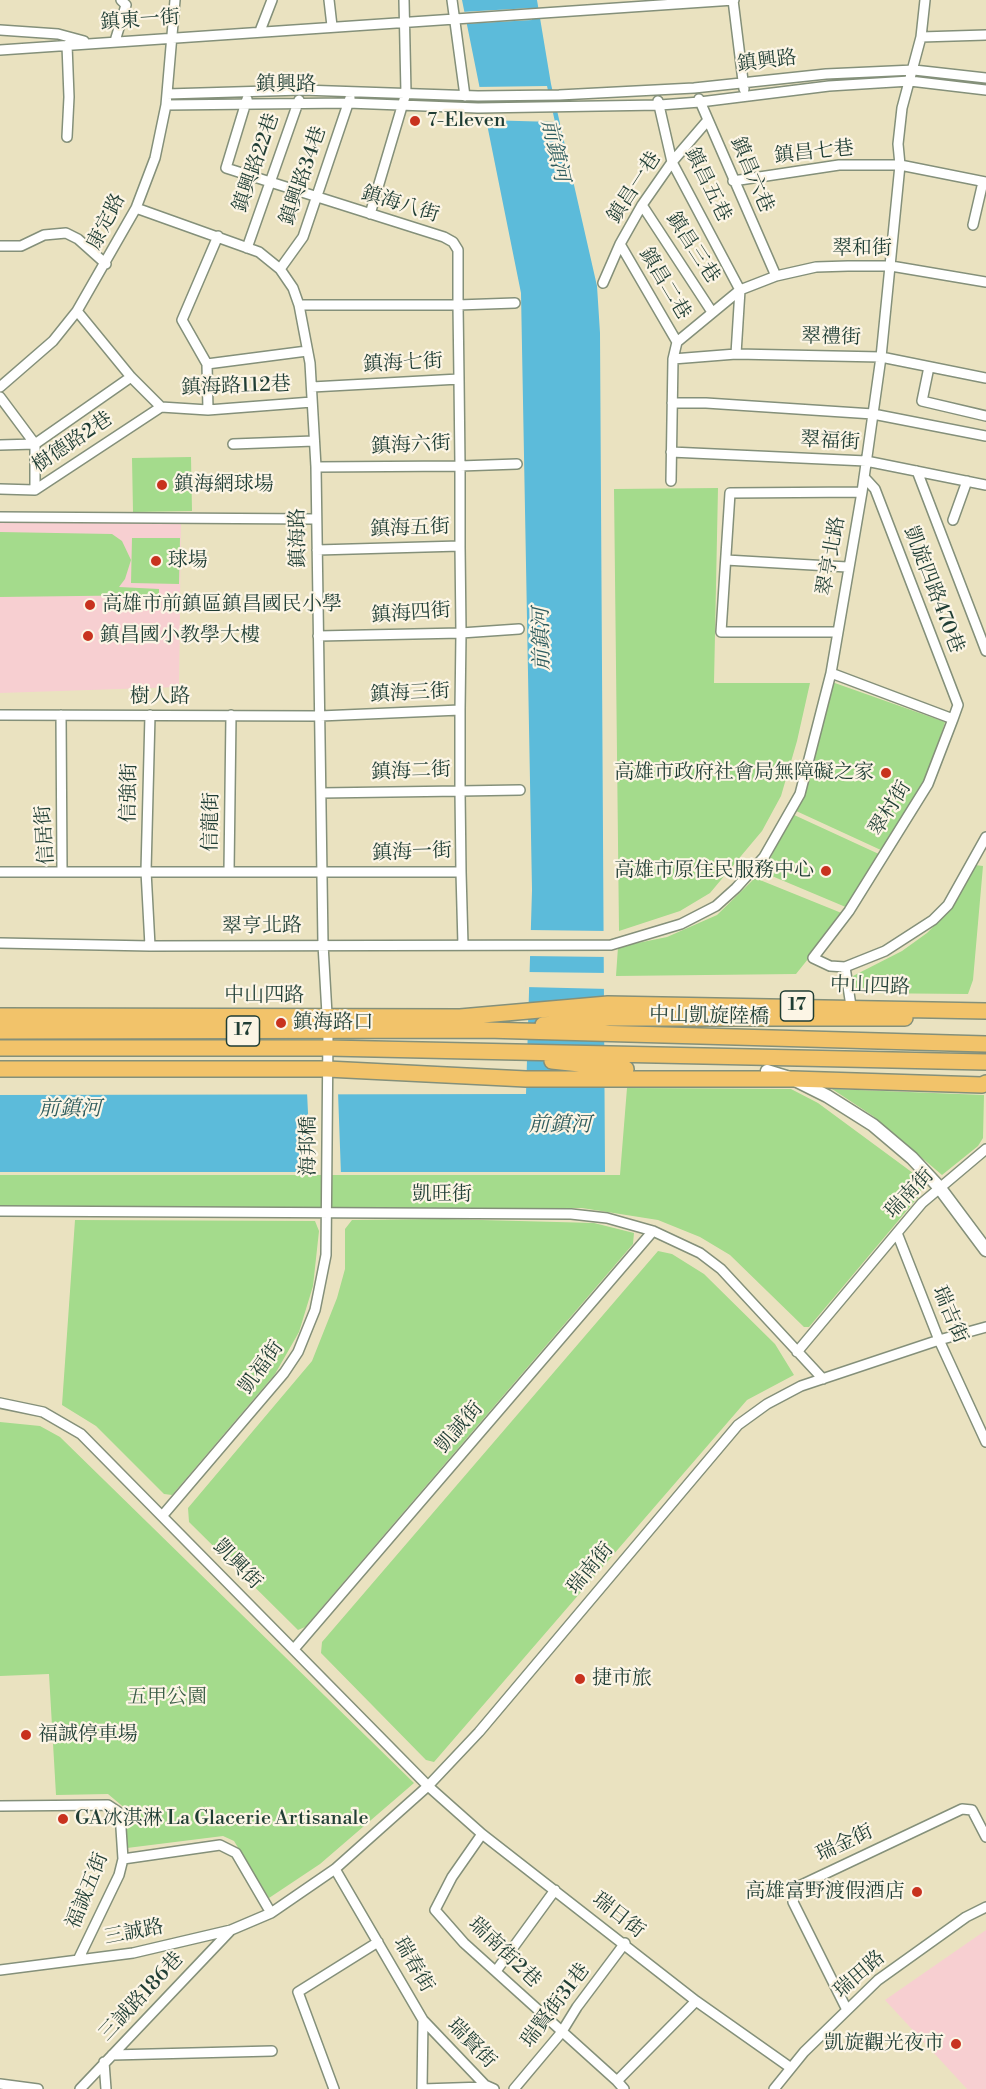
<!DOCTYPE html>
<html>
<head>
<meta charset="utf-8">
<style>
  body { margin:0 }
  canvas { display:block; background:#eae2c0 }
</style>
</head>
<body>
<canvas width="986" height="2089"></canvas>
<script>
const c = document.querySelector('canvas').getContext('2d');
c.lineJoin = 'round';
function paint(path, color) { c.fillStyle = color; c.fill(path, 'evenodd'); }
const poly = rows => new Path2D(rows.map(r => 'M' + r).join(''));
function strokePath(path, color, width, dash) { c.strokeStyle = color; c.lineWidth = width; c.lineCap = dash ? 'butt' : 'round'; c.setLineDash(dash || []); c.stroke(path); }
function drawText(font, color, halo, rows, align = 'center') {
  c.font = font + ' "Libre Bodoni","Noto Serif TC",serif'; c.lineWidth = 4.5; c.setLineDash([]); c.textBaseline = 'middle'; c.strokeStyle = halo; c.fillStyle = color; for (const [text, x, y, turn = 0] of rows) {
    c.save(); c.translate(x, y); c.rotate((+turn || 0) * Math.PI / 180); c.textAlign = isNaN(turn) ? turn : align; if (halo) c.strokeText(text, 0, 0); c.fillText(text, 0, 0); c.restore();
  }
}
const built = poly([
  [69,521,181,523,179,687,0,693,0,522],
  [986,1930,986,2089,967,2089,885,2000]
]);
const green = poly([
  [191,457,192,511,133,512,132,458],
  [718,488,714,683,810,683,797,741,781,796,762,831,710,893,680,911,619,931,614,489],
  [0,532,112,534,122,541,131,560,125,579,119,587,159,589,159,595,0,597],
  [132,538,180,538,179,584,131,583],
  [832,682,945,722,925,783,883,851,794,810],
  [792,814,881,855,848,908,760,871,770,859],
  [975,865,983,866,973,980,968,994,855,993,851,987,853,976,902,951,927,933,948,912],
  [755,878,844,914,796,974,616,976,618,947,667,937,717,915],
  [627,1088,791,1089,818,1103,917,1176,922,1188,919,1196,809,1327,804,1327,730,1255,700,1237,658,1220,582,1208,0,1208,0,1175,620,1175],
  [832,1089,984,1095,983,1138,978,1146,942,1175,873,1116],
  [444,1219,594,1223,634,1233,633,1244,305,1627,298,1630,189,1522,188,1508,312,1361,337,1298,345,1269,345,1229,352,1220],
  [75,1220,315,1221,319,1231,313,1286,299,1332,275,1374,172,1495,164,1494,96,1426,62,1405],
  [658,1251,672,1254,704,1274,775,1344,794,1375,747,1400,434,1762,426,1760,321,1653,322,1642],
  [0,1422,40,1426,60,1437,414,1783,320,1864,269,1898,234,1841,223,1836,127,1848,127,1810,108,1794,56,1795,49,1674,0,1676]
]);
const water = poly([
  [462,0,537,0,551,84,597,286,600,333,605,1172,0,1172,0,1095,526,1094,532,890,521,293]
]);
const pier = poly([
  [531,8,532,20,463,24,461,12],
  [547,86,555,122,483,120,476,87],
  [528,930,608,931,608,957,527,956],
  [526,972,609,973,609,989,525,987],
  [307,1092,338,1092,341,1175,311,1175]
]);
const minor = poly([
  [329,0,332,26],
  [452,0,465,96],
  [733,0,744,89],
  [0,30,58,34,84,41],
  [260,31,272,0],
  [921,37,986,35],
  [115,41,126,5,121,0],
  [67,45,69,97,67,137],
  [0,50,734,0],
  [167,94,302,90,478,96,559,95,694,88,826,74,914,70,986,78],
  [247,99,226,168,444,237,453,242,458,250,458,305,299,305],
  [699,99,776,276],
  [658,101,672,162,740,290],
  [166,105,348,103,478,108,660,105,700,102,829,86,910,81,986,90],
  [733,181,839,165,900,165,986,182],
  [642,205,712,312],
  [136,208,259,252,280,269,293,288,299,305,310,363,316,467,323,944,328,1032,326,1255,315,1310,298,1352,284,1373,163,1515],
  [370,214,406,93,404,0],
  [973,225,983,182],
  [620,244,677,342],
  [0,246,21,246,44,235,66,233,78,239,106,264],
  [247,248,299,100],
  [280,269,303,237,350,98],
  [603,283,620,244,642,205,672,162,708,120],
  [77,311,131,377,161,407],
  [736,354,740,290],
  [673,359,736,354,881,357,986,378],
  [207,364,182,320,218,236],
  [207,364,307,351],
  [207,364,208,410],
  [929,367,922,401,986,416],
  [0,387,53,341,77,311,136,208,155,158,166,105,175,0],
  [312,387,459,379,458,305,515,303],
  [0,397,35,444,35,490],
  [672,403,706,403,873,414,986,436],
  [161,407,208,410,312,402],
  [233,444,314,441],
  [0,445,35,444,131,377],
  [671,452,866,461,986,485],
  [316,467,460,466,459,379],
  [917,471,986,651],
  [864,477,875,489,958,705,953,719],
  [671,481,673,359,677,342,740,290,776,276,816,267,848,266,891,266,986,282],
  [0,489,35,490,161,407],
  [0,517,316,519],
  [953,520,967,481],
  [317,550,460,546,460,466,517,464],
  [726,560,847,567],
  [838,632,721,632,730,493,862,492],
  [318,636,461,633,460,546],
  [831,673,953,719,928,784,849,911,813,958,830,966,845,967,851,1006],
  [0,715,320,716,460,710,461,633,519,629],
  [61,715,62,871],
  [321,793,460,791,460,710],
  [229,871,231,715],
  [0,872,461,872,460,791,520,790],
  [461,872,463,945],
  [0,943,150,946,611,945,681,924,716,906,736,888,764,857,800,794,831,673,862,492,881,357,900,165,898,144,902,108,921,37,925,0],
  [150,946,146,871,150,715],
  [845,967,885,951,933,920,948,905,986,837],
  [0,1211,571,1214,607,1218,653,1231,700,1253,721,1269,823,1379],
  [897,1233,939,1340,986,1442],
  [797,1352,922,1203,986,1149],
  [0,1403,43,1412,81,1434,428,1786,482,1834,696,2001,791,2068],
  [294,1649,653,1231],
  [0,1806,108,1805,120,1813,123,1859,119,1875,78,1960],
  [482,1834,452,1877,435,1910,464,1943,617,2081],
  [123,1859,220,1845,236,1853,271,1913],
  [335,1869,423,2020,422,2089],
  [0,1970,133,1953,231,1930,271,1913,335,1869,428,1786,479,1732,738,1425,767,1404,801,1386,939,1340,986,1327],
  [496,1971,555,1890],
  [847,2010,793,1902,797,1887,962,1809,972,1810,986,1837],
  [423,2020,485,2085,494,2089],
  [112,2055,272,2051],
  [104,2062,106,2089],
  [0,2084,38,2089],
  [80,2089,231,1930],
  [334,2089,298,1992,378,1942],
  [422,2089,485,2087],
  [514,2089,561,2033,577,2007,625,1943],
  [624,2089,617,2081,696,2001],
  [774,2089,804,2052,878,1980,966,1917,986,1907]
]);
const tertiary = poly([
  [767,1071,793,1079,827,1096,873,1125,912,1158,939,1187,986,1250]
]);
const primary = poly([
  [0,1016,460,1017,608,1004,986,1011],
  [543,1025,609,1018,905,1018],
  [0,1031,486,1030,986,1044],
  [0,1048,328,1048,986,1062],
  [552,1061,626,1069],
  [0,1069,327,1069,526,1079,793,1079,982,1085,986,1083]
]);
const markers = [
  [415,121,6,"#c8321e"],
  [162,485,6,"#c8321e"],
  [156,561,6,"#c8321e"],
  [90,605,6,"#c8321e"],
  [88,636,6,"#c8321e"],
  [886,773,6,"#c8321e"],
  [826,871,6,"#c8321e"],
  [281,1023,6,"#c8321e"],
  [580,1679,6,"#c8321e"],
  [26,1735,6,"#c8321e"],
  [63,1819,6,"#c8321e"],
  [917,1892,6,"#c8321e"],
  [956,2044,6,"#c8321e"]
];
const shields = [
  [797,1006,33],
  [243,1031,33]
];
const shieldNames = [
  ["17",797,1006],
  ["17",243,1031]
];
const streetNames = [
  ["鎮東一街",140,21,-4],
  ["鎮興路",767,62,-7],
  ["鎮興路",286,85],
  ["鎮昌七巷",814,153,-6],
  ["鎮興路22巷",257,163,-71],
  ["鎮昌六巷",751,175,67],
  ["鎮興路34巷",304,176,-71],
  ["鎮昌五巷",707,185,64],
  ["鎮昌一巷",635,188,-57],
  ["鎮海八街",400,205,17],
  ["康定路",107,222,-63],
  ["鎮昌三巷",692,248,57],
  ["翠和街",862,249],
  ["鎮昌二巷",664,284,59],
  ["翠禮街",831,338,1],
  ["鎮海七街",403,364,-3],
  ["鎮海路112巷",236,387,-2],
  ["翠福街",830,442,3],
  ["樹德路2巷",73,443,-34],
  ["鎮海六街",411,446,-3],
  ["鎮海五街",410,529,-2],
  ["鎮海路",299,538,-91],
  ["翠亨北路",832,556,-80],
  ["凱旋四路470巷",933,590,69],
  ["鎮海四街",411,614,-4],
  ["鎮海三街",410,694,-3],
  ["樹人路",160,697],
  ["鎮海二街",411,772,-2],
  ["信強街",130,793,-89],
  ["翠村街",891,809,-58],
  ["信龍街",212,822,-89],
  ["信居街",46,835,-94],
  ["鎮海一街",412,853,-2],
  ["翠亨北路",262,927,-1],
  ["中山四路",870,987,2],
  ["中山四路",264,996],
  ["中山凱旋陸橋",709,1017,1],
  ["海邦橋",309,1146,-90],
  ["瑞南街",910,1194,-46],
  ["凱旺街",442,1195],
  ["瑞吉街",949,1315,67],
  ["凱福街",262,1368,-54],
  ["凱誠街",460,1428,-49],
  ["凱興街",237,1565,46],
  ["瑞南街",591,1569,-50],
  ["瑞金街",845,1844,-25],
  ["福誠五街",88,1891,-68],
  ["瑞日街",618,1916,38],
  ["三誠路",134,1933,-11],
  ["瑞南街2巷",504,1953,44],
  ["瑞春街",413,1965,60],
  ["瑞田路",860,1975,-41],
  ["三誠路186巷",142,1997,-47],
  ["瑞賢街31巷",556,2006,-53],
  ["瑞賢街",471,2044,46]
];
const poiNames = [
  ["7-Eleven",427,121],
  ["鎮海網球場",174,485],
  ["球場",168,561],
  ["高雄市前鎮區鎮昌國民小學",102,605],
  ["鎮昌國小教學大樓",100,636],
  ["高雄市政府社會局無障礙之家",874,773,"right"],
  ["高雄市原住民服務中心",814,871,"right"],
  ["鎮海路口",293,1023],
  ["捷市旅",592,1679],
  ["福誠停車場",38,1735],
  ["GA冰淇淋 La Glacerie Artisanale",75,1819],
  ["高雄富野渡假酒店",905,1892,"right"],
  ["凱旋觀光夜市",944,2044,"right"]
];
const parkNames = [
  ["五甲公園",167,1698]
];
const waterNames = [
  ["前鎮河",554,151,77],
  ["前鎮河",543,639,-91],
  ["前鎮河",70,1110],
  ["前鎮河",560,1126]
];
paint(built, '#f7cfd1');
paint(green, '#a4db8c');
paint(water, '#5cbbda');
paint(pier, '#eae2c0');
strokePath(minor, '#84907a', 12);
strokePath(tertiary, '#84907a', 15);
strokePath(primary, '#84907a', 18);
strokePath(minor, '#fff', 9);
strokePath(tertiary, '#fff', 12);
strokePath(primary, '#f2c36a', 15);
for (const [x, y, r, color] of markers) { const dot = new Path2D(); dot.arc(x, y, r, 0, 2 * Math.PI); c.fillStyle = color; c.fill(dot); strokePath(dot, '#fcf5e5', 2); }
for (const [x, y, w] of shields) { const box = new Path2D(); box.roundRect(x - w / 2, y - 15, w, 30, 4.5); c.fillStyle = '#fcf5e5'; c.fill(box); strokePath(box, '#1f3d34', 1.5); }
drawText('bold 18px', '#1f3d34', null, shieldNames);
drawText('20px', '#1f3d34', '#fcf5e5', streetNames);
drawText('20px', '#1f3d34', '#fcf5e5', poiNames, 'left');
drawText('20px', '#3a5d46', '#fcf5e5', parkNames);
drawText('italic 21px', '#2e5c5e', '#fcf5e5', waterNames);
</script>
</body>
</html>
